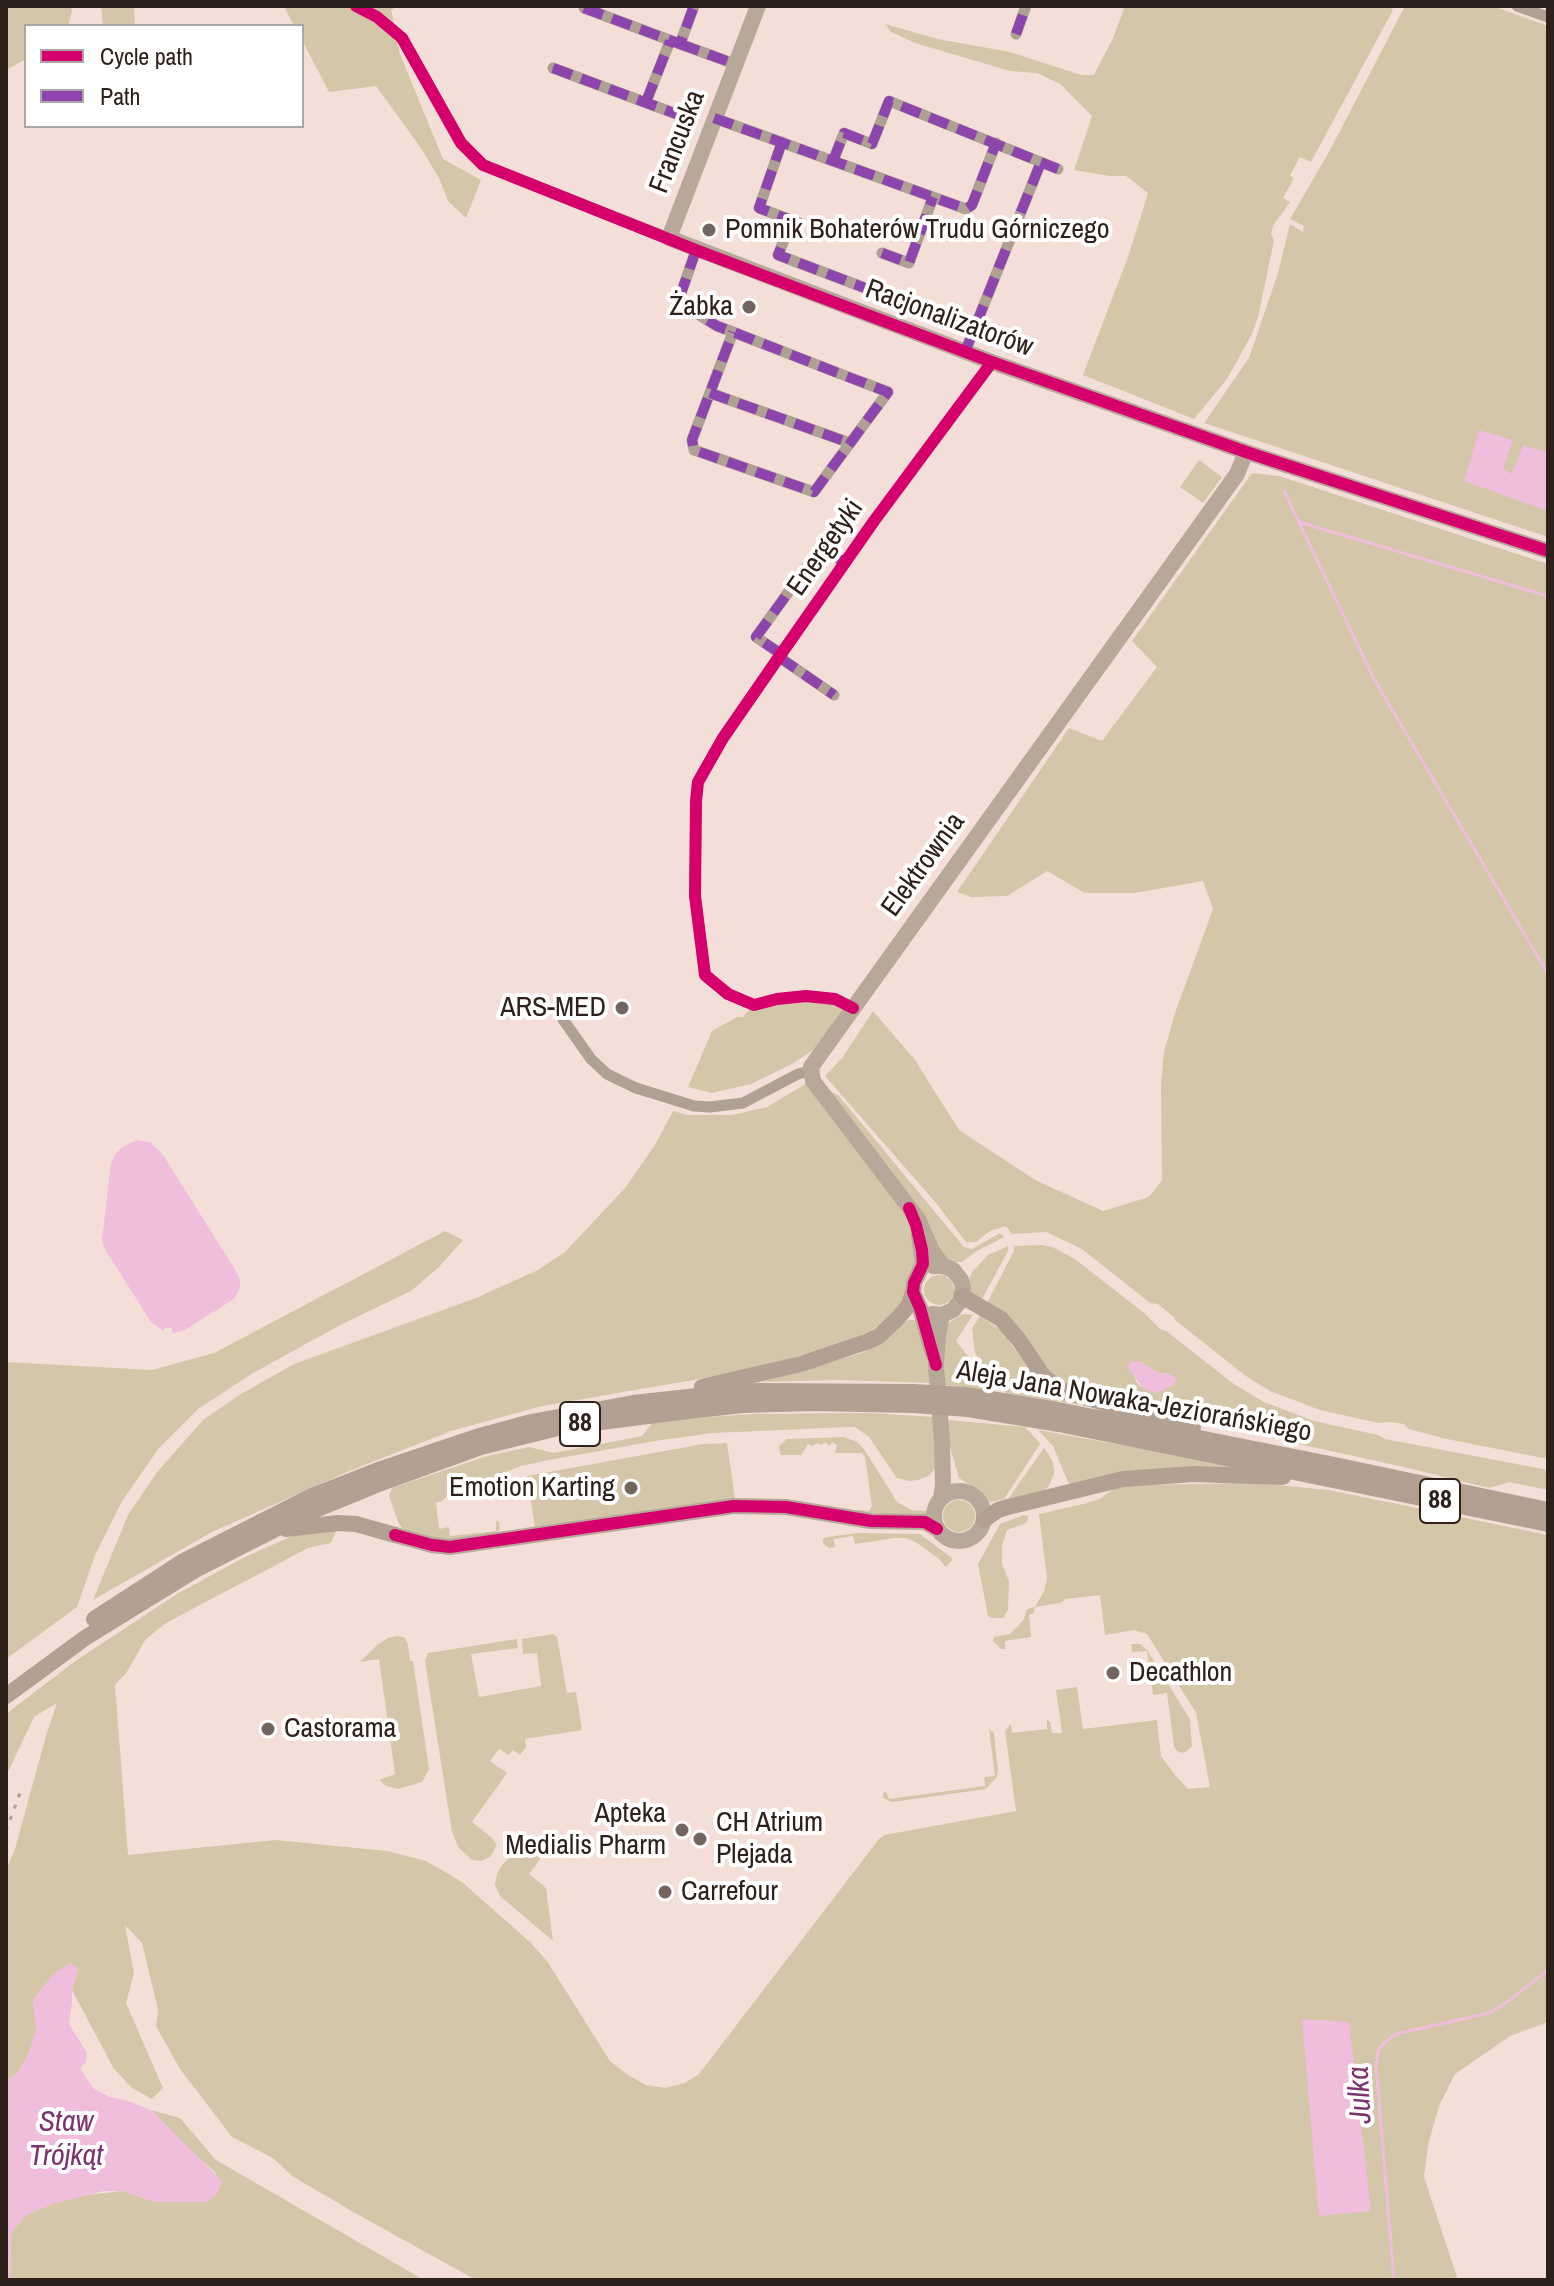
<!DOCTYPE html>
<html>
<head>
<meta charset="utf-8">
<style>
  body { margin:0 }
  #map { position:relative; width:1554px; height:2286px; overflow:hidden; background:#f4dfd8; font-family:"Archivo Narrow",sans-serif }
  canvas { display:block }
  .frame { position:absolute; inset:0; border:8px solid #2e211c; pointer-events:none }
  .legend { position:absolute; left:24px; top:24px; width:280px; height:104px; box-sizing:border-box; background:#fff; border:2px solid #aba6a4; margin:0; padding:10px 14px; list-style:none; font-size:24px; color:#2e211c }
  .legend li { display:flex; align-items:center; gap:16px; height:40px }
  .legend b { width:40px; border:2px solid #aba6a4 }
</style>
</head>
<body>
<div id="map">
<canvas width="1554" height="2286"></canvas>
<div class="frame"></div>
<ul class="legend">
<li><b style="height:10px;background:#d6006c"></b>Cycle path</li>
<li><b style="height:10px;background:#8e44ad"></b>Path</li>
</ul>
</div>
<script>
const c = document.querySelector('canvas').getContext('2d');
c.lineJoin = 'round';
function paint(path, color) { c.fillStyle = color; c.fill(path, 'evenodd'); }
const poly = rows => new Path2D(rows.map(r => 'M' + r).join(''));
function strokePath(path, color, width, dash) { c.strokeStyle = color; c.lineWidth = width; c.lineCap = dash ? 'butt' : 'round'; c.setLineDash(dash || []); c.stroke(path); }
function drawText(font, color, halo, rows, align = 'center') {
  c.font = font + ' "Archivo Narrow",sans-serif'; c.lineWidth = 8; c.setLineDash([]); c.textBaseline = 'middle'; c.strokeStyle = halo; c.fillStyle = color; for (const [text, x, y, turn = 0] of rows) {
    c.save(); c.translate(x, y); c.rotate((+turn || 0) * Math.PI / 180); c.textAlign = isNaN(turn) ? turn : align; if (halo) c.strokeText(text, 0, 0); c.fillText(text, 0, 0); c.restore();
  }
}
const green = poly([
  [6,6,71,6,72,11,68,26,26,26,26,59,6,70],
  [101,6,134,6,135,26,103,26],
  [284,6,398,6,391,10,400,54,443,159,481,180,466,218,448,201,440,180,421,148,376,86,329,92,302,40,302,26,294,26],
  [1125,6,1390,6,1393,10,1311,162,1300,157,1290,175,1294,178,1283,198,1290,202,1274,224,1271,233,1274,241,1258,317,1252,334,1227,379,1194,419,1083,375,1129,254,1148,193,1126,176,1110,176,1074,170,1092,116,1060,84,1037,73,1010,71,915,43,891,32,885,24,938,39,1010,52,1081,75,1094,75,1113,38],
  [1405,6,1493,6,1548,26,1548,537,1204,423,1249,358,1278,273,1290,224,1303,232,1304,226,1290,219,1329,152],
  [1199,460,1222,477,1203,503,1180,487],
  [1252,473,1279,476,1548,564,1548,1459,1442,1438,1409,1429,1404,1424,1390,1422,1379,1423,1320,1410,1270,1391,1246,1376,1176,1321,1174,1317,1158,1304,1150,1303,1082,1249,1046,1232,1012,1234,1006,1226,990,1231,976,1242,966,1242,936,1203,825,1076,842,1058,873,1011,915,1060,959,1130,1035,1180,1103,1211,1149,1197,1162,1180,1161,1084,1164,1052,1175,1013,1213,909,1203,881,1135,893,1085,893,1047,871,1007,896,971,897,957,892,1069,728,1102,741,1157,667,1132,641],
  [777,999,846,1004,816,1048,792,1064,751,1084,712,1093,688,1087,712,1031,737,1017,743,1017,754,1005],
  [807,1083,822,1106,906,1215,916,1234,919,1250,903,1303,892,1316,869,1332,839,1345,740,1372,542,1406,451,1431,347,1472,212,1532,93,1600,128,1515,158,1471,204,1419,241,1394,294,1364,476,1298,538,1270,565,1252,625,1188,655,1145,673,1111,688,1115,732,1115,767,1107],
  [826,1089,839,1096,964,1247,972,1249,1000,1233,1004,1237,977,1251,962,1262,952,1262,942,1257],
  [445,1231,463,1240,439,1267,411,1291,344,1323,253,1373,198,1409,159,1448,122,1501,95,1555,77,1607,6,1659,6,1362,152,1370,214,1353],
  [1042,1245,1052,1247,1075,1259,1144,1313,1160,1329,1166,1331,1234,1384,1264,1402,1314,1421,1378,1435,1385,1439,1548,1470,1548,1490,1509,1482,1489,1488,1404,1467,1193,1421,1084,1391,1057,1380,986,1305,1014,1251,1014,1246],
  [1140,1361,1148,1367,1159,1373,1170,1374,1168,1386,1157,1393,1143,1388,1137,1383,1133,1375],
  [1008,1246,1008,1251,980,1303,970,1290,969,1280,972,1272,988,1255],
  '924 1290a15 15 0 1 1 30 0a15 15 0 1 1-30 0Z',
  [963,1314,973,1315,956,1341,978,1369,980,1375,972,1368,967,1367,966,1374,975,1376,985,1382,995,1392,945,1385,943,1339,945,1329,951,1321],
  [980,1316,1002,1331,1029,1369,1100,1408,1006,1393,986,1370,975,1353,972,1328],
  [910,1320,915,1320,925,1340,932,1383,839,1380,761,1382,862,1353,880,1343,906,1321],
  [870,1413,934,1417,937,1460,934,1470,928,1476,918,1480,909,1481,897,1478,869,1437,855,1427,849,1427,713,1433,661,1440,549,1460,521,1466,504,1473,493,1484,452,1492,442,1501,436,1503,439,1529,449,1527,450,1536,496,1531,496,1521,499,1522,500,1530,492,1534,450,1539,434,1538,405,1531,399,1524,389,1496,392,1488,487,1456,529,1447,554,1453,642,1436,653,1422,666,1420,753,1414],
  [947,1420,1025,1427,1039,1442,1040,1444,1004,1499,990,1502,979,1491,959,1478,948,1440],
  [1038,1430,1143,1449,1229,1467,1223,1472,1071,1484,1068,1482,1053,1446],
  [844,1437,857,1442,864,1449,897,1502,911,1510,926,1511,927,1515,857,1513,858,1510,869,1511,872,1506,865,1457,862,1453,835,1453,837,1445,832,1442,830,1446,824,1442,822,1445,816,1443,813,1446,808,1444,801,1455,781,1455,780,1453,779,1446,787,1439],
  [727,1443,735,1499,535,1527,527,1476,703,1444],
  [1044,1448,1052,1460,1054,1468,1054,1474,1049,1486,1043,1491,1008,1499],
  [1254,1483,1329,1490,1548,1535,1548,2022,1510,2036,1455,2074,1439,2106,1428,2145,1424,2177,1458,2280,476,2280,355,2213,292,2176,273,2158,232,2137,180,2069,156,2026,158,2010,142,1943,125,1925,134,1973,126,2003,163,2088,152,2099,132,2088,114,2069,72,1990,78,1968,54,1974,33,2000,37,2032,27,2057,17,2074,6,2080,6,1870,15,1849,47,1732,57,1703,34,1717,6,1776,6,1714,74,1662,177,1594,243,1558,290,1537,318,1529,337,1528,331,1543,308,1548,166,1623,146,1639,126,1673,115,1685,128,1855,275,1840,387,1851,426,1861,462,1882,531,1943,547,1961,610,2061,628,2075,646,2085,665,2088,685,2083,699,2074,879,1839,884,1835,1016,1811,1005,1731,1011,1724,1012,1733,1047,1729,1047,1720,1050,1722,1052,1733,1062,1733,1056,1690,1077,1687,1083,1729,1157,1720,1161,1756,1175,1775,1188,1789,1210,1787,1196,1713,1147,1634,1134,1630,1105,1635,1100,1595,1066,1599,1060,1603,1035,1607,1034,1613,1029,1615,1031,1637,1005,1641,1005,1649,1001,1649,993,1641,994,1637,1010,1634,1019,1625,1024,1619,1027,1609,1035,1607,1044,1591,1047,1578,1039,1514,1083,1504,1100,1499,1114,1488,1135,1485],
  '943 1516a16 16 0 1 1 32 0a16 16 0 1 1-32 0Z',
  [1024,1515,1029,1516,1026,1523,1007,1530,1002,1545,1002,1564,1009,1581,1008,1610,1003,1618,992,1618,988,1616,978,1564,1000,1524],
  [858,1533,920,1534,953,1559,946,1567,939,1559,917,1543,906,1538,895,1538,855,1544,853,1536,834,1539,835,1547,829,1548,823,1543,823,1539,827,1537],
  [554,1634,557,1637,567,1693,576,1692,582,1730,525,1739,526,1747,520,1755,513,1750,509,1755,499,1749,490,1761,507,1773,472,1822,492,1838,497,1845,490,1857,481,1861,472,1860,458,1847,452,1832,425,1661,428,1653,517,1639,518,1648,471,1654,479,1697,541,1686,537,1653,523,1654,522,1639],
  [397,1636,404,1637,408,1644,410,1661,413,1661,429,1769,422,1782,398,1789,386,1786,379,1780,395,1774,379,1659,360,1662,377,1645,388,1638],
  [1131,1644,1140,1644,1147,1650,1190,1719,1192,1746,1187,1751,1181,1753,1176,1750,1174,1746,1167,1693,1153,1695,1147,1651,1132,1652],
  [989,1729,994,1733,998,1771,997,1777,986,1789,892,1802,883,1798,884,1792,886,1792,889,1799,985,1786,984,1777,995,1776],
  [529,1839,545,1852,529,1874,546,1888,553,1941,500,1896,495,1885,497,1874,502,1865],
  [151,2110,180,2118,216,2160,424,2280,10,2280,11,2233,26,2215,52,2204,85,2195,123,2191,156,2202,206,2202,216,2173,191,2151]
]);
const water = poly([
  [1479,430,1513,440,1503,469,1512,474,1523,445,1548,453,1548,511,1464,481],
  [137,1140,150,1142,163,1155,236,1271,240,1280,240,1288,234,1299,185,1330,174,1333,172,1333,172,1328,165,1328,163,1331,151,1322,106,1251,102,1240,111,1163,115,1155,122,1147],
  [1140,1361,1148,1367,1159,1373,1170,1374,1177,1379,1174,1385,1157,1393,1143,1388,1127,1367,1131,1362],
  [71,1963,78,1968,72,1990,72,2002,69,2024,87,2053,86,2062,80,2068,93,2088,110,2097,128,2101,151,2110,222,2181,217,2194,206,2202,156,2202,123,2191,104,2191,52,2204,26,2215,11,2233,10,2280,6,2280,6,2120,8,2116,6,2114,6,2080,17,2074,27,2057,36,2032,33,2000,53,1974],
  [1302,2019,1349,2022,1371,2211,1319,2216]
]);
const stream = poly([
  [1284,491,1374,679,1548,974],
  [1299,522,1548,596],
  [1394,2280,1376,2065,1378,2051,1384,2043,1396,2034,1489,2013,1507,2002,1548,1970]
]);
const street = poly([
  [356,6,377,17,402,38,461,143,483,165,669,238],
  [1517,6,1548,17],
  [584,8,680,44,694,6],
  [1016,34,1026,6],
  [680,44,735,64],
  [553,68,679,115,690,109,694,96],
  [646,102,670,41],
  [714,118,966,209,972,205,996,143],
  [782,142,759,208,799,223],
  [833,161,844,133,872,144,889,101,1058,169],
  [792,220,778,255,931,313,949,316,976,326],
  [696,250,678,302,717,326,733,332,838,373,888,392,814,492,694,450,692,440,733,332],
  [882,253,909,263,933,197],
  [965,352,1041,162],
  [710,393,850,443],
  [781,654,756,637,821,547,845,563],
  [779,657,834,695],
  [853,1008,835,999,806,996,777,999,754,1005,728,994,705,975,695,896,696,801,698,782,723,738,779,657,874,521,992,362],
  [562,1018,591,1059,607,1074,636,1088,694,1106,710,1107,743,1103,798,1074,810,1071]
]);
const secondary = poly([
  [758,6,669,238,992,362,1246,452,1548,551],
  [919,1235,923,1264,914,1283,913,1292,920,1308,933,1354],
  [943,1266,932,1251,918,1219,813,1081,811,1067,1237,474,1246,452],
  [932,1314,942,1315,953,1310,960,1301,963,1288,961,1280,953,1270,943,1266,933,1266],
  '934 1516a25 25 0 1 1 50 0a25 25 0 1 1-50 0Z',
  [941,1499,943,1485,942,1441,936,1365,938,1336,942,1315],
  [395,1535,432,1545,450,1547,734,1506,786,1507,871,1521,925,1522,937,1529]
]);
const primary = poly([
  [962,1296,1001,1319,1019,1340,1044,1377,1065,1392,1193,1427],
  [702,1387,801,1364,869,1341,879,1336,899,1317,909,1305,913,1292],
  [965,1395,1053,1409,1330,1464,1548,1510],
  [968,1409,1059,1424,1548,1524],
  [984,1520,998,1510,1008,1507,1123,1479,1194,1474,1283,1477],
  [286,1529,338,1523,356,1524,395,1535],
  [94,1619,182,1562,312,1496,381,1469,476,1437,531,1422,633,1403,706,1395,758,1391,913,1392],
  [6,1696,85,1638,197,1569,303,1515,376,1485,481,1447,562,1427,688,1411,743,1405,813,1403,914,1405]
]);
const rail = poly([
  [6,1789,6,1788],
  [6,1831,20,1793]
]);
const primaryBridge = poly([
  [913,1392,965,1395],
  [914,1405,968,1409]
]);
const quiet = poly([
  [584,8,680,44,694,6],
  [1016,34,1026,6],
  [680,44,735,64],
  [553,68,679,115,690,109,694,96],
  [646,102,670,41],
  [714,118,966,209,972,205,996,143],
  [782,142,759,208,799,223],
  [833,161,844,133,872,144,889,101,1058,169],
  [792,220,778,255,931,313,949,316,976,326],
  [696,250,678,302,717,326,733,332,838,373,888,392,814,492,694,450,692,440,733,332],
  [882,253,909,263,933,197],
  [965,352,1041,162],
  [710,393,850,443],
  [781,654,756,637,821,547,845,563],
  [779,657,834,695]
]);
const cycleway = poly([
  [356,6,377,17,402,38,461,143,483,165,696,250,992,362,1246,452,1548,551],
  [853,1008,835,999,806,996,777,999,754,1005,728,994,705,975,695,896,696,801,698,782,723,738,779,657,874,521,992,362],
  [909,1208,916,1225,922,1250,923,1264,914,1283,913,1292,920,1308,936,1365],
  [395,1535,432,1545,450,1547,734,1506,786,1507,871,1521,925,1522,937,1529]
]);
const markers = [
  [709,230,8,"#73645e"],
  [749,307,8,"#73645e"],
  [622,1008,8,"#73645e"],
  [631,1488,8,"#73645e"],
  [1113,1673,8,"#73645e"],
  [268,1729,8,"#73645e"],
  [682,1830,8,"#73645e"],
  [700,1839,8,"#73645e"],
  [665,1892,8,"#73645e"]
];
const shields = [
  [580,1424,40],
  [1440,1501,40]
];
const shieldNames = [
  ["88",580,1424],
  ["88",1440,1501]
];
const streetNames = [
  ["Francuska",678,142,-69],
  ["Racjonalizatorów",949,319,20],
  ["Energetyki",826,548,-55],
  ["Elektrownia",924,865,-54],
  ["Aleja Jana Nowaka-Jeziorańskiego",1134,1402,10]
];
const poiNames = [
  ["Pomnik Bohaterów Trudu Górniczego",725,230],
  ["Żabka",733,307,"right"],
  ["ARS-MED",606,1008,"right"],
  ["Emotion Karting",615,1488,"right"],
  ["Decathlon",1129,1673],
  ["Castorama",284,1729],
  ["Apteka",666,1814,"right"],
  ["Medialis Pharm",666,1846,"right"],
  ["CH Atrium",716,1823],
  ["Plejada",716,1855],
  ["Carrefour",681,1892]
];
const waterNames = [
  ["Julka",1361,2095,-93],
  ["Staw",66,2123],
  ["Trójkąt",66,2157]
];
paint(green, '#d4c6a8');
paint(water, '#f0bddd');
strokePath(stream, '#f0bddd', 3);
strokePath(street, '#aea093', 11);
strokePath(secondary, '#b8a89a', 16);
strokePath(primary, '#b2a092', 16);
strokePath(rail, '#aea097', 3, [4, 8]);
strokePath(primaryBridge, '#b2a092', 16);
strokePath(quiet, '#8e44ad', 10, [20, 10]);
strokePath(cycleway, '#d6006c', 12);
for (const [x, y, r, color] of markers) { const dot = new Path2D(); dot.arc(x, y, r, 0, 2 * Math.PI); c.fillStyle = color; c.fill(dot); strokePath(dot, '#fff', 3); }
for (const [x, y, w] of shields) { const box = new Path2D(); box.roundRect(x - w / 2, y - 22, w, 44, 6); c.fillStyle = '#fff'; c.fill(box); strokePath(box, '#2e211c', 2); }
drawText('bold 26px', '#2e211c', null, shieldNames);
drawText('28px', '#2e211c', '#fff', streetNames);
drawText('28px', '#2e211c', '#fff', poiNames, 'left');
drawText('italic 30px', '#7c326e', '#fff', waterNames);
</script>
</body>
</html>
